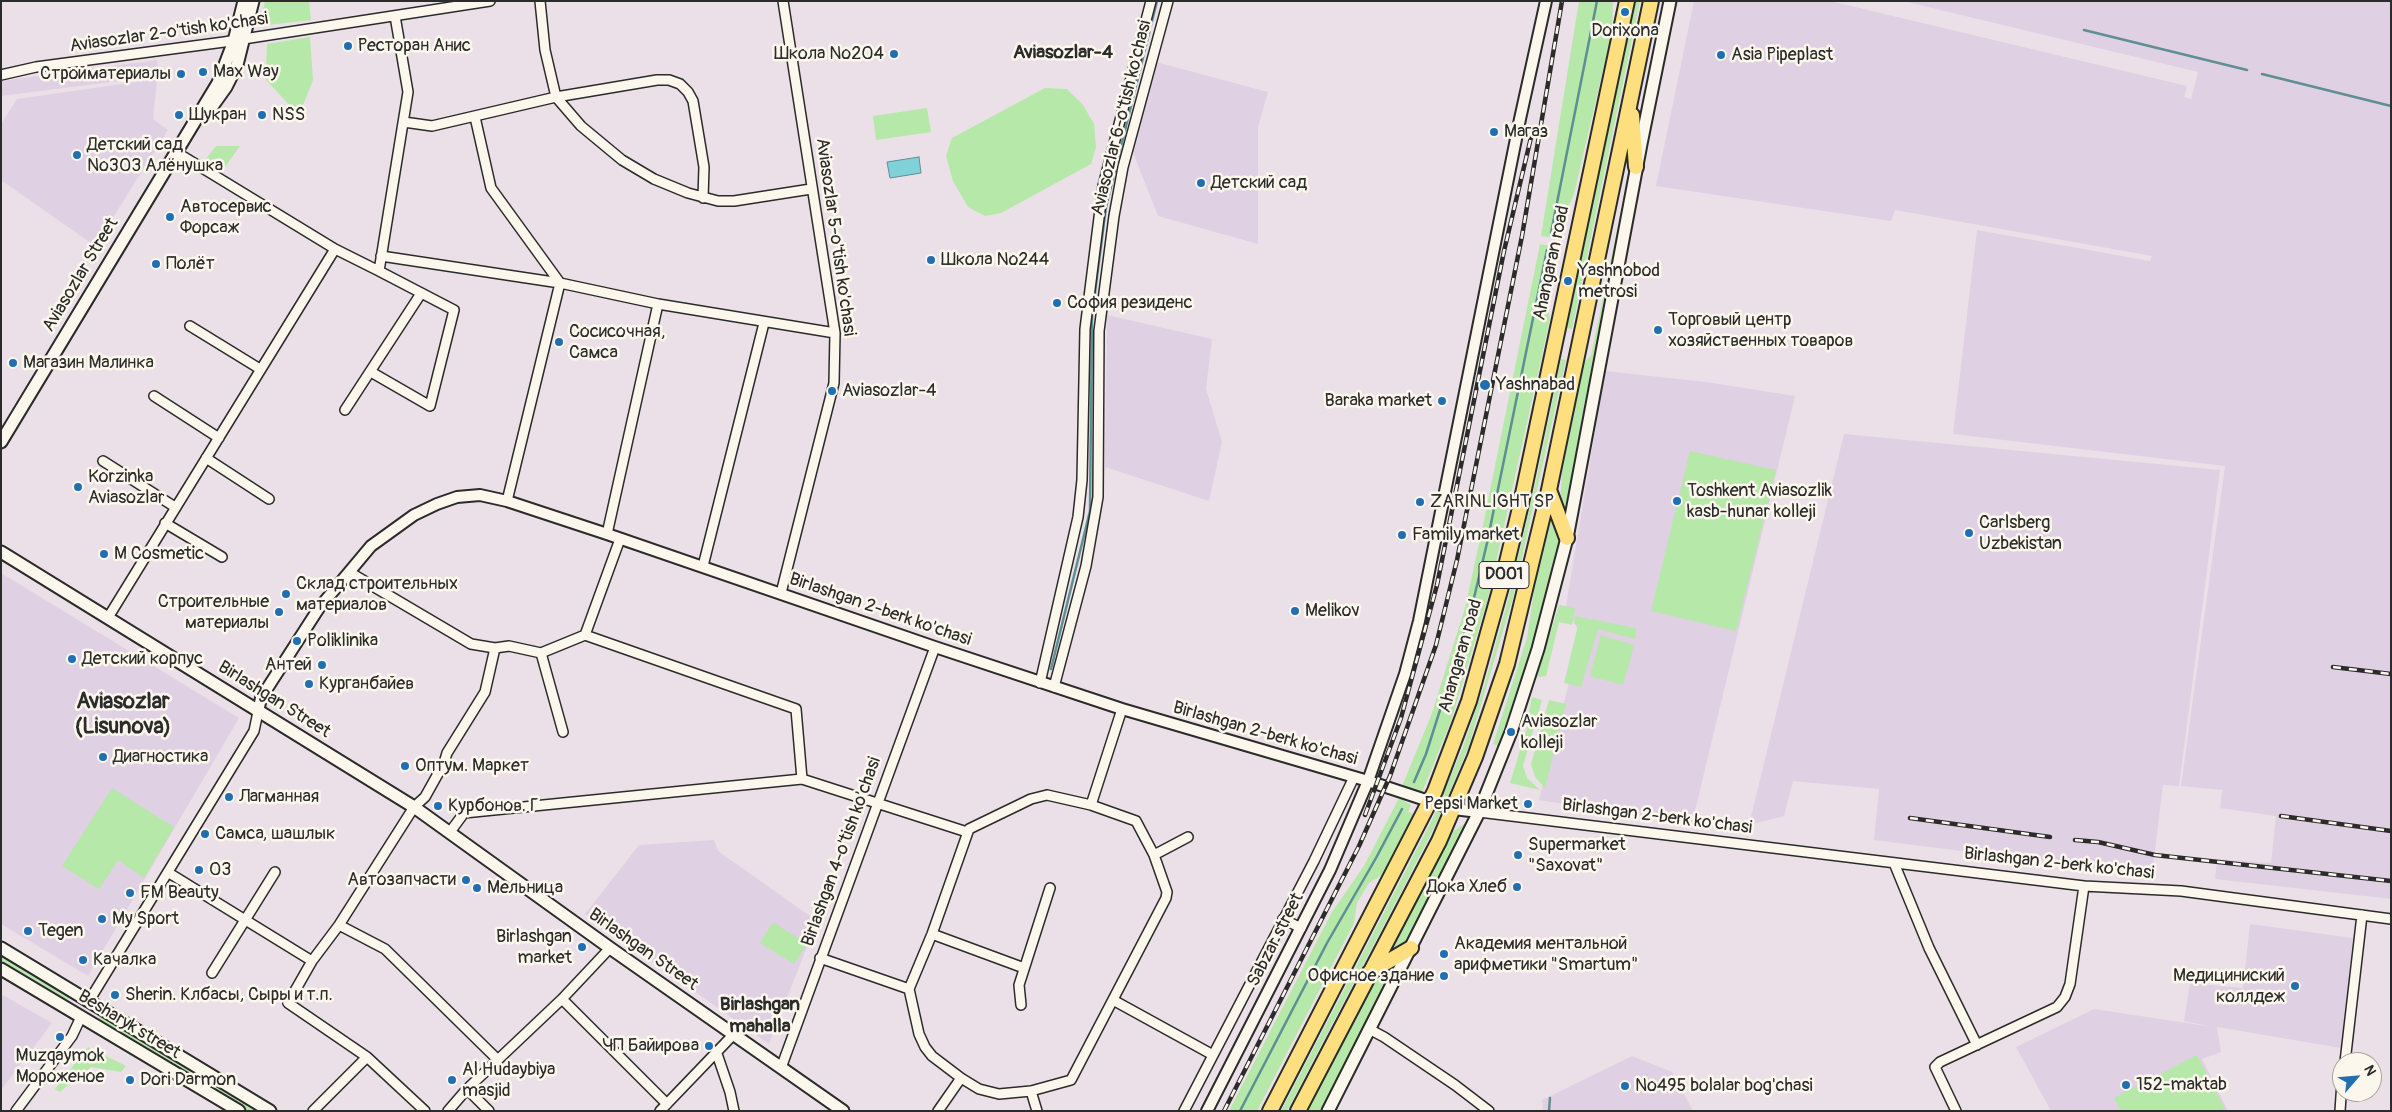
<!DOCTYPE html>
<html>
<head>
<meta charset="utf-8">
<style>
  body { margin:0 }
  #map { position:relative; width:2392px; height:1112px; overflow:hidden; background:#ebe0e7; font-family:Pangolin,sans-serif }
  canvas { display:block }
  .frame { position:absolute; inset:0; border:2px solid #2b2b2b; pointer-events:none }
  .north { position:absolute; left:2332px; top:1052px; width:50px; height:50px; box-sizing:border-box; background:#fbf7ec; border:1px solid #a8a59f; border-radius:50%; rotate:63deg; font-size:14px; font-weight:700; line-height:20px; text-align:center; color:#2b2b2b }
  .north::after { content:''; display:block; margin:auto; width:18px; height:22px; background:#1f6fb2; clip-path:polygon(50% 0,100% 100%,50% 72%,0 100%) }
</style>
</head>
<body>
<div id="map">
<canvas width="2392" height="1112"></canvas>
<div class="frame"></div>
<div class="north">N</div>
</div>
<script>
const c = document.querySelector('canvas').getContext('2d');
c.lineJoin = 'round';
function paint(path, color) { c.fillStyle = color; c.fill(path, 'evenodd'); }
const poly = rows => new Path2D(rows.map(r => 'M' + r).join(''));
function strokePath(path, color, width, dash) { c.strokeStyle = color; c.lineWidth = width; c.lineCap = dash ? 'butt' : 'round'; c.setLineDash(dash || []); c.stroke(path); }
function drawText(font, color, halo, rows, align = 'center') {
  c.font = font + ' Pangolin,sans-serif'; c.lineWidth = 5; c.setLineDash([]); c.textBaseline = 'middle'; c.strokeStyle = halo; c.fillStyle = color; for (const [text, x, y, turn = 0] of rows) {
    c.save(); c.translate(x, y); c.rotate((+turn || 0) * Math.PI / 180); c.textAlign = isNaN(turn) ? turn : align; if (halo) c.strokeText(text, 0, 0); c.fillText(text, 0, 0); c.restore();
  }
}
const built = poly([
  [1694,1,1830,1,2187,86,2184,97,2191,99,2198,72,1903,1,2391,1,2391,899,2215,879,2217,859,2271,863,2276,816,2220,808,2222,790,2181,786,2225,466,1953,434,1977,230,2150,261,2152,256,1895,210,1891,221,1656,186],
  [157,60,159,76,1,96,1,81],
  [1156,62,1268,92,1258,127,1258,244,1158,216,1132,150],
  [157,79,153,119,168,130,95,246,1,180,1,124,17,99],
  [1107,315,1212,339,1206,389,1222,442,1209,501,1105,467],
  [1605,371,1706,382,1795,396,1692,823,1539,800,1581,636,1566,606],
  [1844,434,2220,470,2179,786,2163,785,2152,875,1874,840,1879,789,1793,781,1784,816,1749,825],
  [1,573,239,718,88,976,1,924],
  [714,840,718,851,817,921,769,1044,585,914,639,845],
  [2250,924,2353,938,2341,1048,2217,1027,2221,1052,2202,1059,2228,1111,2051,1111,2016,1047,2094,1009,2213,1027,2184,1021,2190,983,2243,988],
  [1,994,52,1023,1,1090],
  [1632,1056,1672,1072,1693,1111,1543,1111,1542,1100]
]);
const green = poly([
  [265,1,309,1,311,20,259,26],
  [1579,1,1613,1,1612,31,1574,194,1554,238,1541,236],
  [1635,1,1640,1,1572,329,1567,328],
  [310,37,313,80,299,115,266,80,267,44],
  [1045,88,1067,89,1083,105,1094,124,1096,147,1091,164,1001,213,985,216,968,207,953,181,946,156,952,138],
  [927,108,931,132,876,140,873,116],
  [216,146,240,146,222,171,205,160],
  [1631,162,1568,505,1565,511,1560,500,1563,462,1584,362,1591,356],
  [1540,244,1550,246,1543,288,1550,319,1488,598,1451,721,1419,800,1400,791,1431,716,1465,608,1482,530],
  [1561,359,1566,360,1513,598,1468,748,1438,820,1399,896,1287,1111,1281,1111,1433,818,1463,747,1485,683,1509,596,1537,476],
  [1690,451,1776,470,1736,631,1651,611],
  [1552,516,1561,537,1529,657,1498,746,1493,744,1527,638,1534,591,1550,517],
  [1559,605,1575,608,1572,625,1559,622,1546,676,1539,677,1537,676],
  [1575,616,1636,628,1635,639,1598,629,1581,687,1564,683,1578,625,1574,624],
  [1601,635,1634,645,1623,685,1590,676],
  [1532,697,1542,700,1523,766,1527,778,1540,790,1510,783,1530,718,1528,717],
  [1549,700,1566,704,1545,788,1535,777,1531,764],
  [112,788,174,827,144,878,118,860,99,889,62,866],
  [1399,798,1411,805,1408,812,1414,814,1382,875,1369,883,1357,903,1354,923,1257,1111,1229,1111,1332,912,1364,866],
  [1468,821,1405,946,1386,955,1452,832],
  [773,922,807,944,794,964,760,943],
  [1,955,70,997,68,1000,1,960],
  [1397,965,1321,1111,1307,1111,1378,973],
  [101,1016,259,1111,250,1111,99,1019],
  [88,1047,126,1066,121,1072,91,1067,60,1092,55,1089],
  [2197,1055,2226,1111,2121,1111,2114,1098]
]);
const water = poly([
  [919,157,921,173,890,178,887,162,919,157]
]);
const stream = poly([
  [2084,30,2247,70],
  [2262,74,2391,106],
  [1551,233,1597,1],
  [1051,669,1090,511,1092,316,1106,207,1157,1],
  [1414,782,1426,754,1469,619,1487,543,1547,250],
  [1240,1111,1327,943,1376,858,1402,809],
  [1549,1111,1550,1098]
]);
const minor = poly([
  [540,1,545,50,556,97,581,126,622,160,654,179,688,193,718,201,734,201,811,189],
  [1,75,36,67,224,42,490,1],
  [475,117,491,188,560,283,658,304,835,333],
  [404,122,432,126,556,97,657,80,669,80,680,84,688,92,693,101,704,167,703,198],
  [176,152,335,249,379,271,408,92,395,16],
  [381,256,560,283,507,501],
  [190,326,260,369],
  [371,372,430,406,454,310,379,271],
  [154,396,219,438],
  [345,410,420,295],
  [206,458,269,499],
  [103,461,175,507],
  [165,523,222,557],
  [607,534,658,304],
  [703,566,764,323],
  [349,572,471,644,495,648,509,646,541,653,585,635,620,539],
  [781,593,834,383,835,333,783,1],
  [109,616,335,249],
  [585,635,796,709,802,779],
  [541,653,563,732],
  [1040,683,1078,517,1082,480,1085,329,1103,186,1151,1],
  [1054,687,1086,566,1098,497,1099,331,1114,216,1123,167,1168,1],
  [1047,795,1091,805,1136,821,1154,855,1167,892,1166,898,1071,1080,1031,1091,999,1094,979,1089,961,1078,932,1056,925,1047,919,1034,909,989,932,934,969,829,1031,799,1047,795],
  [1091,805,1122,709],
  [1479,812,2084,886,2181,891,2391,919],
  [450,832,464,813,802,779,967,832],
  [1154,855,1188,837],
  [1894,863,1929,948,1977,1045],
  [169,873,312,961],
  [1283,919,1301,928],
  [339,925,385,949,498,1060],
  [932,934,1024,968],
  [820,958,909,989],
  [212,973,275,872],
  [562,999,667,1104],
  [1113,1000,1213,1055],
  [89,1001,254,731,258,712],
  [1021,1005,1019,985,1050,888],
  [1369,1029,1384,1037,1455,1085,1489,1111],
  [716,1051,730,1092,734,1111],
  [2345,1062,2362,915],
  [781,1068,935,647],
  [467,1089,489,1111],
  [1031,1091,1037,1111],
  [16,1111,72,1036,81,1017],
  [313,1111,367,1057],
  [425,1111,367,1057,288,1003,312,961,339,925,414,807,425,797,444,763,447,753,485,692,495,648],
  [448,1111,467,1089,562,999,610,948],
  [660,1111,733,1035],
  [938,1111,961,1078],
  [1184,1111,1314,861,1354,777],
  [1956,1111,1935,1067,1940,1062,2057,1007,2065,997,2070,984,2084,886],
  [2340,1111,2342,1082]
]);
const tertiary = poly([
  [258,712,261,698,319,608,371,546,414,515,437,504,457,497,480,495,507,501,607,534,935,647,1122,709,1368,781,1453,809,1479,812],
  [1207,1111,1330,870,1368,781,1405,674,1419,621,1520,119,1546,1]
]);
const secondary = poly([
  [211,108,226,87,237,65,253,1],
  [1,442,218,83,234,41,244,1],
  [1,552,414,807,610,948,843,1111],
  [1,948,270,1111],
  [1,969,239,1111],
  [1328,1111,1479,812,1511,732,1538,649,1567,538,1641,144,1670,1]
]);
const trunk = poly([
  [1632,115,1636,167],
  [1549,490,1567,538],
  [1370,972,1411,948],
  [1270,1111,1435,791,1469,701,1502,583,1520,508,1627,1],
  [1298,1111,1439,841,1475,757,1507,664,1549,490,1651,1]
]);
const rail = poly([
  [2333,667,2391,674],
  [1365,815,1401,718,1437,585,1504,251,1533,129],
  [2281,816,2391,831],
  [1910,818,2050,837],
  [2075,840,2098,842,2155,855,2391,881],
  [1224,1111,1359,846,1390,776,1436,645,1457,560,1522,236,1562,1]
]);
const markers = [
  [1625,12,5,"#1f6fb2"],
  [348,46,5,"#1f6fb2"],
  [894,54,5,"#1f6fb2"],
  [1721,55,5,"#1f6fb2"],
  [203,72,5,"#1f6fb2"],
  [181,74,5,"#1f6fb2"],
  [179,115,5,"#1f6fb2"],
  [262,115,5,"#1f6fb2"],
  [1494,132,5,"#1f6fb2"],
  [77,155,5,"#1f6fb2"],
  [1201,183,5,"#1f6fb2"],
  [170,217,5,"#1f6fb2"],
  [931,260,5,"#1f6fb2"],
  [156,264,5,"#1f6fb2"],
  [1568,281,5,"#1f6fb2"],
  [1057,303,5,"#1f6fb2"],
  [1658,330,5,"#1f6fb2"],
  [559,342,5,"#1f6fb2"],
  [13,363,5,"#1f6fb2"],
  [1485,385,6,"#1f6fb2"],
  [832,391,5,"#1f6fb2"],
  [1442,401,5,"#1f6fb2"],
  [78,487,5,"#1f6fb2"],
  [1677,501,5,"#1f6fb2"],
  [1420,502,5,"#1f6fb2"],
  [1969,533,5,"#1f6fb2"],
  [1402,535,5,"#1f6fb2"],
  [104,554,5,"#1f6fb2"],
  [286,594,5,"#1f6fb2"],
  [1295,611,5,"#1f6fb2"],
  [279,612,5,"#1f6fb2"],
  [297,641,5,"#1f6fb2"],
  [72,659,5,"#1f6fb2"],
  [322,665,5,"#1f6fb2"],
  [309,684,5,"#1f6fb2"],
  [1511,732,5,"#1f6fb2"],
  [103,757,5,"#1f6fb2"],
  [405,766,5,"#1f6fb2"],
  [229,797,5,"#1f6fb2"],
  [1528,804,5,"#1f6fb2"],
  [438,806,5,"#1f6fb2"],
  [205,834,5,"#1f6fb2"],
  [1518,855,5,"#1f6fb2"],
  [199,870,5,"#1f6fb2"],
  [466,880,5,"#1f6fb2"],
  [1517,887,5,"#1f6fb2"],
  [477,888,5,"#1f6fb2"],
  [130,893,5,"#1f6fb2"],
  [102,919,5,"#1f6fb2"],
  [28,931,5,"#1f6fb2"],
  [582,947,5,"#1f6fb2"],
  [1444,954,5,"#1f6fb2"],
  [83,960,5,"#1f6fb2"],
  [1444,976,5,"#1f6fb2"],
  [2295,986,5,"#1f6fb2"],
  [115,995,5,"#1f6fb2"],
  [60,1037,5,"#1f6fb2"],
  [709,1046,5,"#1f6fb2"],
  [130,1080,5,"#1f6fb2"],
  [452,1080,5,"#1f6fb2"],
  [2126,1085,5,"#1f6fb2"],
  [1625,1086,5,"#1f6fb2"]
];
const shields = [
  [1504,575,50]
];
const shieldNames = [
  ["D001",1504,575]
];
const poiNames = [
  ["Dorixona",1625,31,"center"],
  ["Ресторан Анис",358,46],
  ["Школа №204",884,54,"right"],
  ["Asia Pipeplast",1731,55],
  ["Max Way",213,72],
  ["Стройматериалы",171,74,"right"],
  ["Шукран",189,115],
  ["NSS",272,115],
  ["Магаз",1504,132],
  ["Детский сад",87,145],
  ["№303 Алёнушка",87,166],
  ["Детский сад",1211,183],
  ["Автосервис",180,207],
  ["Форсаж",180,228],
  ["Школа №244",941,260],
  ["Полёт",166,264],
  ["Yashnobod",1578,271],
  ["metrosi",1578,292],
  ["София резиденс",1067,303],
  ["Торговый центр",1668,320],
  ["хозяйственных товаров",1668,341],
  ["Сосисочная,",569,332],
  ["Самса",569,353],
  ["Магазин Малинка",23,363],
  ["Yashnabad",1496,385],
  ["Aviasozlar-4",842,391],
  ["Baraka market",1432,401,"right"],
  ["Korzinka",88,477],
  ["Aviasozlar",88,498],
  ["Toshkent Aviasozlik",1687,491],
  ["kasb-hunar kolleji",1687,512],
  ["ZARINLIGHT SP",1430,502],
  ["Carlsberg",1979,523],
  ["Uzbekistan",1979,544],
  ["Family market",1412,535],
  ["M Cosmetic",114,554],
  ["Склад строительных",296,584],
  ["материалов",296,605],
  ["Строительные",269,602,"right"],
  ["материалы",269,623,"right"],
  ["Melikov",1305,611],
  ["Poliklinika",307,641],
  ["Детский корпус",82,659],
  ["Антей",312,665,"right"],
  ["Курганбайев",319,684],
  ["Aviasozlar",1521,722],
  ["kolleji",1521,743],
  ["Диагностика",113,757],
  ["Оптум. Маркет",415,766],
  ["Лагманная",239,797],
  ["Pepsi Market",1518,804,"right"],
  ["Курбонов. Г",448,806],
  ["Самса, шашлык",215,834],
  ["Supermarket",1528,845],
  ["\"Saxovat\"",1528,866],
  ["03",209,870],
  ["Автозапчасти",456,880,"right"],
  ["Дока Хлеб",1507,887,"right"],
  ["Мельница",487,888],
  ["FM Beauty",140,893],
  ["My Sport",112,919],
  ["Tegen",38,931],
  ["Birlashgan",572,937,"right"],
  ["market",572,958,"right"],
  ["Академия ментальной",1454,944],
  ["арифметики \"Smartum\"",1454,965],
  ["Качалка",93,960],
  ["Офисное здание",1434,976,"right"],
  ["Медициниский",2285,976,"right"],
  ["коллдеж",2285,997,"right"],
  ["Sherin. Клбасы, Сыры и т.п.",125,995],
  ["ЧП Байирова",699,1046,"right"],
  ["Muzqaymok",60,1056,"center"],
  ["Мороженое",60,1077,"center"],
  ["Al Hudaybiya",462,1070],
  ["masjid",462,1091],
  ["Dori Darmon",140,1080],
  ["152-maktab",2136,1085],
  ["№495 bolalar bog'chasi",1635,1086]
];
const streetNames = [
  ["Aviasozlar 2-o'tish ko'chasi",169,33,-8],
  ["Aviasozlar 6-o'tish ko'chasi",1122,118,-76],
  ["Aviasozlar 5-o'tish ko'chasi",835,237,82],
  ["Ahangaran road",1552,263,-78],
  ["Aviasozlar Street",81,275,-59],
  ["Birlashgan 2-berk ko'chasi",880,610,19],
  ["Ahangaran road",1461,656,-74],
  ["Birlashgan Street",274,700,32],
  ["Birlashgan 2-berk ko'chasi",1265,734,16],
  ["Birlashgan 2-berk ko'chasi",1657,817,7],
  ["Birlashgan 4-o'tish ko'chasi",842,852,-70],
  ["Birlashgan 2-berk ko'chasi",2059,864,6],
  ["Sabzar street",1276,940,-63],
  ["Birlashgan Street",643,950,35],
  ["Besharyk street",129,1025,31]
];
const neighbourhoodNames = [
  ["Aviasozlar-4",1063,53],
  ["Birlashgan",760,1005],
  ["mahalla",760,1027]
];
const districtNames = [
  ["Aviasozlar",123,702],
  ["(Lisunova)",123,727]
];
paint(built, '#e0d0e3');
paint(green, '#b5e8a9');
paint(water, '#80d1d8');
strokePath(water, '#5e8f93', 1);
strokePath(stream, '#5e8f93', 2.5);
strokePath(minor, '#2b2b2b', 12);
strokePath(tertiary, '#2b2b2b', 14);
strokePath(secondary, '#2b2b2b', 15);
strokePath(trunk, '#2b2b2b', 18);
strokePath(minor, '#fbf7ec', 9);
strokePath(tertiary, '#fbf7ec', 10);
strokePath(secondary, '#fbf7ec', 11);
strokePath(trunk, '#fddf80', 14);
strokePath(rail, '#2b2b2b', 4.5);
strokePath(rail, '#fbf7ec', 2.5, [8]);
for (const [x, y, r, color] of markers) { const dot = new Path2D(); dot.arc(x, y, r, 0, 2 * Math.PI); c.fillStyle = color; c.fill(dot); strokePath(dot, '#fbf7ec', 2); }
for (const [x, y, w] of shields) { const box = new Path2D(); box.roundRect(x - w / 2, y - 13.5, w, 27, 4); c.fillStyle = '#fbf7ec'; c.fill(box); strokePath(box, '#2b2b2b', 1); }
drawText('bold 16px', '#2b2b2b', null, shieldNames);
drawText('18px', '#2b2b2b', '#fbf7ec', poiNames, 'left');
drawText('18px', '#2b2b2b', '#fbf7ec', streetNames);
drawText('bold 19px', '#2b2b2b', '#fbf7ec', neighbourhoodNames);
drawText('bold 22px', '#2b2b2b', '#fbf7ec', districtNames);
</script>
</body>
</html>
